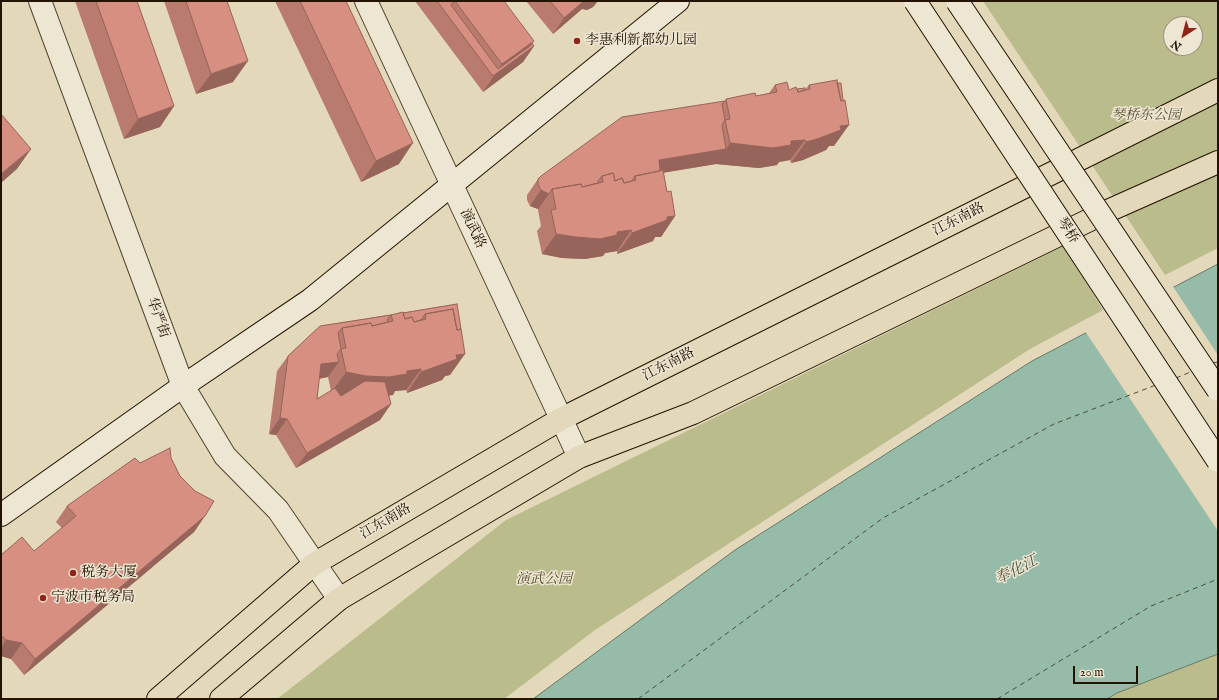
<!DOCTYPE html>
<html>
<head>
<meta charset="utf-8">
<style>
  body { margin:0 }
  #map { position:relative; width:1219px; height:700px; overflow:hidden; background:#e3d8ba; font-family:"IM FELL English",serif }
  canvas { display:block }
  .frame { position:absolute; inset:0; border:2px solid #241300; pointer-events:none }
  .north { position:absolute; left:1163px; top:16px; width:40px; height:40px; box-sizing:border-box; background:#ede6d2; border:1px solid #9d927e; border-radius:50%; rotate:216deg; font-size:11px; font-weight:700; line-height:16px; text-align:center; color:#241300 }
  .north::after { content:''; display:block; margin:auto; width:14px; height:18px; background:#8f2418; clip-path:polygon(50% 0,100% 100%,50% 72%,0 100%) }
  .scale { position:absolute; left:1073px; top:666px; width:65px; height:18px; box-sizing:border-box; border:2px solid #241300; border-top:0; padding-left:5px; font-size:12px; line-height:14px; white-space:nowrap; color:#241300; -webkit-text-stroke:3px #ede6d2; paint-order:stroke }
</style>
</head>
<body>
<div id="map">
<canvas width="1219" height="700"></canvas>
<div class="frame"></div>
<div class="north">N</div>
<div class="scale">20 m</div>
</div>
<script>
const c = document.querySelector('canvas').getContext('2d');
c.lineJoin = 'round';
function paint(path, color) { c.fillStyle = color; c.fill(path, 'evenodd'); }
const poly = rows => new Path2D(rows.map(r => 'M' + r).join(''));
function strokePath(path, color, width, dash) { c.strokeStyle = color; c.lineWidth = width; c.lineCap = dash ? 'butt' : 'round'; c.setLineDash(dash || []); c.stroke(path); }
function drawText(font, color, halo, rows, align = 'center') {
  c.font = font + ' "IM FELL English","Noto Serif SC",serif'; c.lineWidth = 3; c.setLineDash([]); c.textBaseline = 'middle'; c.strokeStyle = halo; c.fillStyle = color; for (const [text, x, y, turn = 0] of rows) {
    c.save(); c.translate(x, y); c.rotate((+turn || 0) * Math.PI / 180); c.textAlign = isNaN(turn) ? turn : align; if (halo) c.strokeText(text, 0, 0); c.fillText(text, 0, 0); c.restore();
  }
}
const green = poly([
  [983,1,1218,1,1218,248,1165,275],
  [1171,24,1195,24,1195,48,1171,48],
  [1064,246,1103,310,1030,349,595,630,504,699,277,699,506,520],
  [1218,654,1218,699,1107,699,1117,693]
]);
const water = poly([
  [1218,264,1218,654,1117,693,1107,699,533,699,735,550,1032,361,1218,264]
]);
const pier = poly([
  [1172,285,1218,355,1218,531,1085,331]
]);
const ferry = poly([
  [1213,363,1218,362],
  [1176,378,1193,371],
  [638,699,883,518,1054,424,1156,385],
  [997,699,1151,606,1218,579]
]);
const street = poly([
  [40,1,183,386,225,456,278,510,339,599],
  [366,1,579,457]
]);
const secondary = poly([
  [1,515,183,386,310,300,678,1]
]);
const primary = poly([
  [158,699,314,564,561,419,1218,90],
  [221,699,339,599,579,457,693,413,1110,210,1218,162]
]);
const secondaryBridge = poly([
  [915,1,1218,461],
  [957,1,1218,390]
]);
const wall = poly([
  [75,1,137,1,174,106,160,127,124,139],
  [164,1,227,1,233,82,196,94],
  [275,1,346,1,399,164,361,182],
  [415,1,504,1,534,46,523,62,483,92],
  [526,1,598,1,593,7,587,10,582,9,553,34],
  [775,85,789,90,797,89,805,90,809,85,834,146,829,146,826,150,803,160,791,163,790,160,779,162,777,165,759,168,716,164,663,173,667,192,675,216,661,237,655,237,653,241,617,254,617,251,605,253,603,256,585,259,562,258,542,254,537,231,541,226,538,210,538,209,530,206,527,200,527,195,538,179,725,101,726,99,756,96,769,93],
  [457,304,450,375,445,376,442,380,407,393,406,390,395,391,393,395,389,395,391,404,380,420,296,468,276,435,269,434,277,371,288,356,320,326],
  [328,377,331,391,317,399,319,379],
  [171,458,180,476,205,516,194,532,24,675,11,659,1,656,1,555,34,551,62,528,56,522,67,506,140,463]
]);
const shadedWall = poly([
  [584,1,598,1,593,7,587,10,582,9,553,34,564,18],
  [534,41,526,52,534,46,523,62,483,92,502,64],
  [248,61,233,82,196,94,211,74],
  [174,106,160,127,124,139,138,119],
  [844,121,849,125,834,146,829,146,826,150,803,160,791,163,806,142],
  [805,140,790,160,779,162,777,165,759,168,716,164,648,175,659,160,726,149,730,143,791,141],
  [413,143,399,164,361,182,376,161],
  [31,149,17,169,1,183,1,174],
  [541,190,549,194,538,209,530,206],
  [675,216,661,237,655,237,653,241,617,254,632,233,667,217],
  [631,230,617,251,605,253,603,256,585,259,562,258,542,254,556,234,617,232],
  [465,354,450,375,445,376,442,380,407,393,421,372,456,355],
  [339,362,328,377,310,380,321,364],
  [421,369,406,390,395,391,393,395,375,398,351,397,331,393,346,372,407,371],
  [391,404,380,420,296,468,307,453],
  [280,418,287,419,276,435,269,434],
  [205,516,194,532,24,675,35,659],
  [6,640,22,643,11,659,1,656,1,648]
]);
const building = poly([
  [96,1,137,1,174,106,138,119,96,1],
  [186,1,227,1,248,61,211,74,186,1],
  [300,1,346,1,413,143,376,161,300,1],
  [437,1,454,1,451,5,498,69,530,46,532,43,534,46,493,76,437,1],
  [455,1,504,1,534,41,502,64,455,1],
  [550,1,584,1,564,18,550,1],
  [837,80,841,101,845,100,849,125,840,126,841,130,817,139,806,142,805,140,791,141,791,145,773,148,730,143,725,120,730,119,726,99,755,93,756,96,777,92,775,85,787,82,789,90,796,87,798,92,810,89,809,85,837,80],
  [837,83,841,83,843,100,841,101,837,83],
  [805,88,805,90,798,92,797,89,805,88],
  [725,101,722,104,725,120,722,125,726,149,659,160,660,171,635,176,632,181,624,183,622,178,615,181,613,173,602,176,598,181,598,183,582,187,581,184,552,189,549,194,541,190,538,184,538,179,541,176,622,117,725,101],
  [1,114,31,149,1,174,1,114],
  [663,170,667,192,671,191,675,216,667,217,667,220,632,233,631,230,617,232,617,235,600,239,576,237,556,234,551,210,556,209,552,189,581,184,582,187,603,182,602,176,613,173,615,181,622,178,624,183,636,180,635,176,663,170],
  [457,304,461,329,457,330,453,309,425,314,421,320,414,322,412,317,405,319,403,313,457,304],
  [453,309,457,330,461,329,465,354,456,355,457,359,421,372,421,369,407,371,407,374,389,377,366,376,346,372,341,349,346,348,342,328,371,323,372,326,393,321,391,315,403,312,405,319,412,317,414,322,426,319,425,314,453,309],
  [391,315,387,320,388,322,372,326,371,323,342,328,338,333,341,349,337,354,339,362,321,364,317,399,335,388,341,396,365,381,385,382,391,404,307,453,287,419,280,418,288,356,320,326,391,315],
  [170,448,171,458,180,476,195,491,214,501,205,516,35,659,22,643,6,640,1,635,1,555,22,537,34,551,76,516,67,506,135,458,140,463,170,448]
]);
const markers = [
  [577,41,4,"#8f2418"],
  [73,573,4,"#8f2418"],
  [43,598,4,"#8f2418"]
];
const poiNames = [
  ["李惠利新都幼儿园",585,41],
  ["税务大厦",81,573],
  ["宁波市税务局",51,598]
];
const parkNames = [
  ["琴桥东公园",1146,116],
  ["演武公园",544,580]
];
const streetNames = [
  ["江东南路",959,220,-27],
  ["演武路",472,229,65],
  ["琴桥",1067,231,57],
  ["华严街",157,318,70],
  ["江东南路",669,365,-27],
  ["江东南路",386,522,-30]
];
const waterNames = [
  ["奉化江",1017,571,-27]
];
paint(green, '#bbbc8b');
paint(water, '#96bba9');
strokePath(water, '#687865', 1);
paint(pier, '#e3d8ba');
strokePath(ferry, '#4c4e3b', 1, [5, 4]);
strokePath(street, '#54442e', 24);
strokePath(secondary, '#241300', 24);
strokePath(primary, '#241300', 24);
strokePath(street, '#ede6d2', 22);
strokePath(secondary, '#ede6d2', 22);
strokePath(primary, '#e3d8ba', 22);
strokePath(secondaryBridge, '#241300', 24, []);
strokePath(secondaryBridge, '#ede6d2', 22);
paint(wall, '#b87b6e');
paint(shadedWall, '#96645a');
paint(building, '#d68f80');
strokePath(building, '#96645a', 1);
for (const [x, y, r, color] of markers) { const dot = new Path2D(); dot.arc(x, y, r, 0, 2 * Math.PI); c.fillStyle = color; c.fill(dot); strokePath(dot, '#ede6d2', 1.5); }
drawText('14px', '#241300', '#ede6d2', poiNames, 'left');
drawText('italic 14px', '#594e31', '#ede6d2', parkNames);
drawText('14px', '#241300', '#ede6d2', streetNames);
drawText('italic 15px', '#4c4e3b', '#ede6d2', waterNames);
</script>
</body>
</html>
